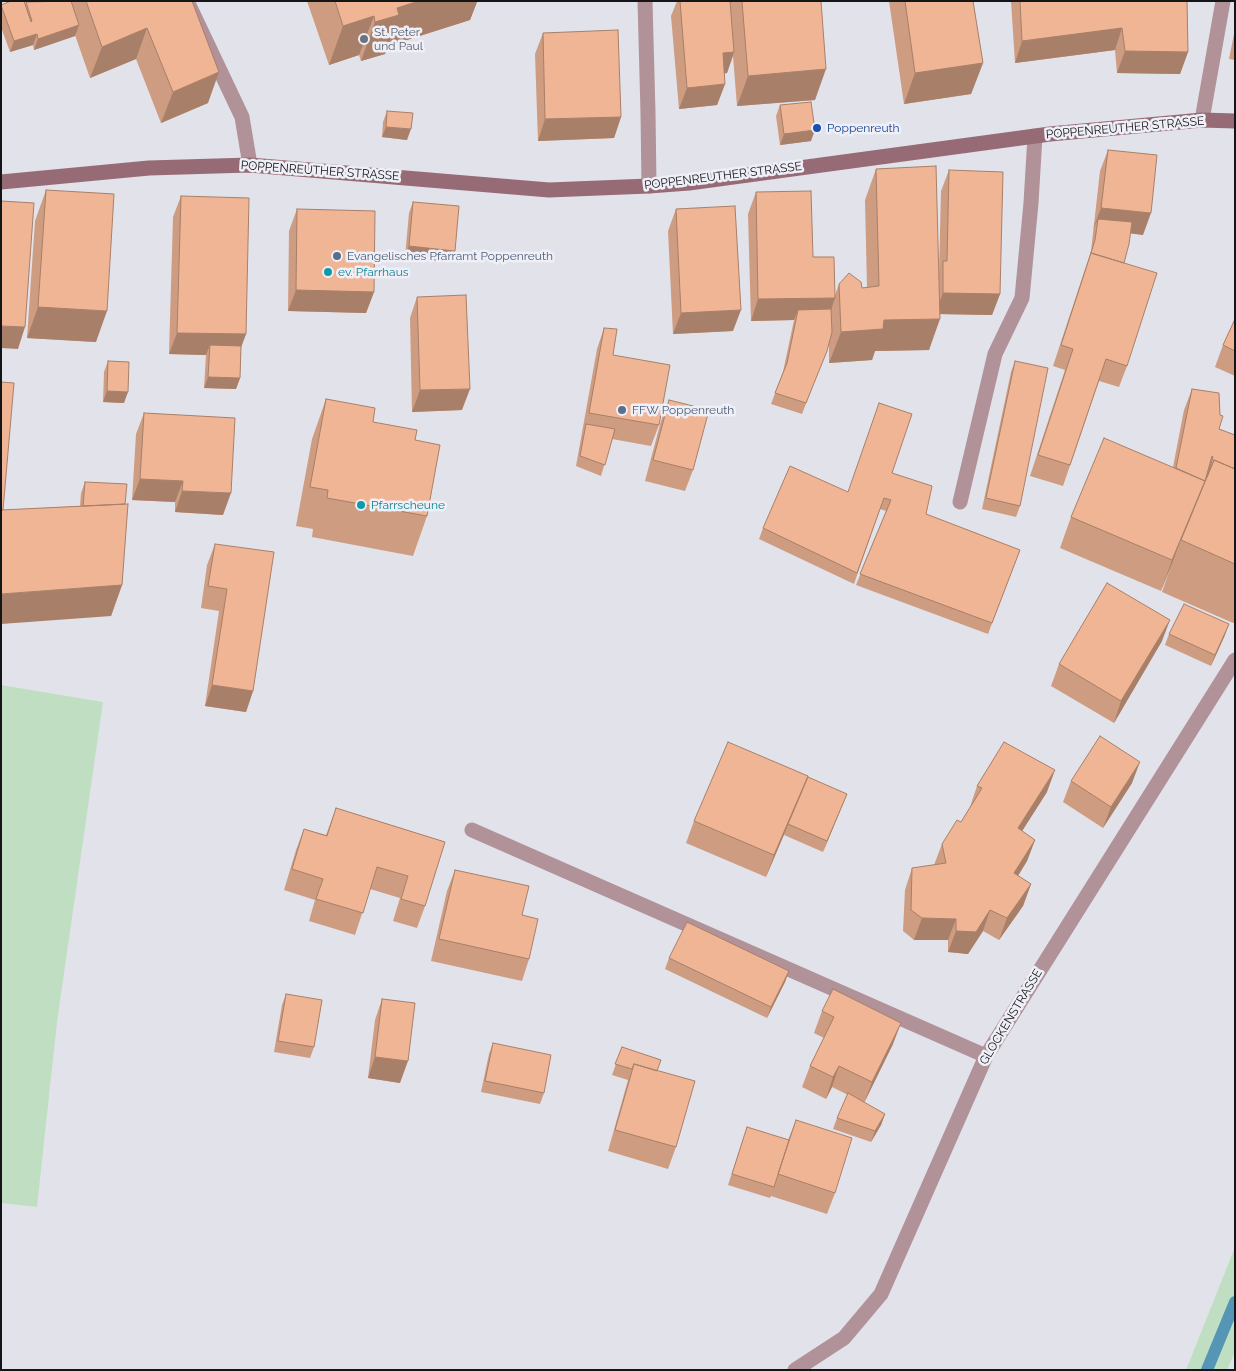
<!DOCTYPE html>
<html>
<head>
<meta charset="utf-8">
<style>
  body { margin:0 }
  #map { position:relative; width:1236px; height:1371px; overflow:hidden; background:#e2e2ea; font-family:Raleway,sans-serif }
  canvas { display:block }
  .frame { position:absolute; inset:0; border:2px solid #151518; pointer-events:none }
</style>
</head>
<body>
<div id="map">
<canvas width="1236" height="1371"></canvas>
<div class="frame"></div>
</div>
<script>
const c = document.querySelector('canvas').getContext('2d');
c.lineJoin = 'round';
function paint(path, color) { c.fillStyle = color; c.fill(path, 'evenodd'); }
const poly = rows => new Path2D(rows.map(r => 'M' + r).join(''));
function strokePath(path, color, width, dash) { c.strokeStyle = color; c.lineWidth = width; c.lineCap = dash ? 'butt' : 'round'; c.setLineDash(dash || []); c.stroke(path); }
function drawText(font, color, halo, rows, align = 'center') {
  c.font = font + ' Raleway,sans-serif'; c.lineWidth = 5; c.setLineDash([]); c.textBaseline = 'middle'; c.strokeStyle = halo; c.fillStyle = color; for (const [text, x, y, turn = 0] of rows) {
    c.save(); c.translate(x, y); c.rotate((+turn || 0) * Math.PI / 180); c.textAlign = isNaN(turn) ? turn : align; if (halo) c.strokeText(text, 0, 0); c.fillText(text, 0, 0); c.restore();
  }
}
const green = poly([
  [1,685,103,702,57,1022,37,1207,1,1203],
  [1235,1247,1235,1352,1227,1370,1186,1370]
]);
const stream = poly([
  [1207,1370,1235,1302]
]);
const lane = poly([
  [645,1,648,113,649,186],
  [1202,120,1223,1],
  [960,502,995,354,1022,298,1031,203,1035,136],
  [472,830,986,1056]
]);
const street = poly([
  [187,1,242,117,250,165],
  [795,1370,844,1338,881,1294,986,1056,1235,660]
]);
const secondary = poly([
  [1,182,149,168,250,165,549,190,649,186,689,183,1050,134,1202,120,1235,121]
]);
const wall = poly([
  [28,1,192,1,208,103,161,123,136,59,90,78,75,35,75,36,34,50,33,45,10,52,1,27,1,5,25,4,26,2],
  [307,1,479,1,477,2,470,20,388,46,385,54,361,61,359,55,329,65],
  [677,1,821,1,815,100,737,106,733,56,727,73,724,74,725,84,717,105,679,109,671,16],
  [889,1,973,1,983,63,971,94,904,104],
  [1011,1,1187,1,1188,52,1180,74,1117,73,1115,50,1015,63],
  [1235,29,1235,60,1229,59],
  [543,33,621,117,614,138,538,141,535,54],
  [780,105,811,141,780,145,776,116],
  [387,111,407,140,382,137,383,122],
  [1108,150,1143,235,1130,233,1124,263,1127,366,1119,387,1099,381,1063,486,1030,476,1065,370,1053,366,1091,251,1100,171],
  [876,169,939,272,941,191,949,170,1000,294,992,315,940,314,929,350,875,351,872,360,829,363,829,344,802,414,771,404,783,372,794,320,751,321,748,214,756,192,813,257,835,295,839,284,862,288,867,288,865,200],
  [46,190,96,342,27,338,35,221],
  [181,196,246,334,241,346,240,378,236,389,204,388,206,355,169,354,173,217],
  [413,202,451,262,405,257,409,213],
  [297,209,374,292,366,313,288,311,289,231],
  [676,209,733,331,673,334,668,231],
  [417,297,462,410,412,412,410,318],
  [1235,319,1235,376,1215,367,1223,345],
  [604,328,613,355,659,425,651,446,612,439,601,476,576,466,597,349],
  [108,361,124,403,103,402,104,372],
  [1015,361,1020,506,1016,517,982,509,1011,372],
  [1192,389,1219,429,1235,435,1235,622,1233,623,1162,592,1171,566,1161,591,1060,548,1071,517,1173,467,1184,410],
  [326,399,373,422,415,440,427,516,413,556,312,537,313,529,296,526,312,439],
  [669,400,693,470,685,491,645,481,661,421],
  [144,413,223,515,175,512,175,502,132,500,136,434],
  [892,473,926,514,1020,550,988,634,856,585,886,511,880,509,854,584,759,539,763,528],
  [85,482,125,504,122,585,111,616,3,510,80,506,81,493],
  [215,544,253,691,246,712,205,706,219,611,201,608,207,565],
  [1169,634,1225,635,1211,666,1165,645],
  [1162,641,1114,723,1051,686,1059,664],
  [1071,781,1132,783,1103,828,1063,802],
  [977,786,1047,792,1022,831,1035,840,1027,861,1018,876,1031,884,1023,906,999,940,983,931,968,954,948,952,948,940,914,940,903,931,905,890,912,868,934,865,942,844,961,822,970,807],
  [803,790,847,794,823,852,784,835,785,832,766,877,686,843,694,821],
  [336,808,445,842,425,906,417,928,393,921,400,898,370,889,355,935,309,921,315,900,284,890,296,850,304,829,326,835],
  [455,870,522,915,529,959,522,981,431,961,447,891],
  [669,958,789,971,785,982,767,1018,665,969],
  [286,994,314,1047,310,1058,274,1052,282,1005],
  [382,999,400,1083,368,1078,375,1020],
  [822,1011,893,1044,864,1103,885,1114,881,1125,871,1142,833,1129,837,1118,848,1095,832,1087,826,1099,802,1087,810,1066,824,1038,814,1033],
  [493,1043,544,1093,540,1104,481,1092,489,1054],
  [622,1047,657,1071,676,1147,668,1169,608,1151,628,1080,612,1075],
  [796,1120,835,1193,827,1214,771,1196,770,1198,728,1185,747,1127,788,1140]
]);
const shadedWall = poly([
  [419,1,479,1,477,2,470,20,388,46,385,54,361,61,375,22,397,8],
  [374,16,359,55,329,65,343,26],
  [79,25,75,36,34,50,38,39],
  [147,28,136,59,90,78,102,47],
  [1122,28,1115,50,1015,63,1022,41],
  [37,34,33,45,10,52,14,41],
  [1125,51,1188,52,1180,74,1117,73],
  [734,52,727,73,715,74,723,53],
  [983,63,971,94,904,104,915,73],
  [826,69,815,100,737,106,748,76],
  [219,72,208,103,161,123,173,92],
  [725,84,717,105,679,109,687,88],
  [621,117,614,138,538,141,545,119],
  [386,127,411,129,407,140,382,137],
  [815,130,811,141,780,145,784,134],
  [1101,208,1151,213,1143,235,1097,229,1098,219,1093,229],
  [409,246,455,251,451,262,405,257],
  [296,290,374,292,366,313,288,311],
  [943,293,1000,294,992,315,935,314],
  [835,298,828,319,798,310,794,320,751,321,758,299],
  [38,307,107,311,96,342,27,338],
  [741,310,733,331,673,334,681,313],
  [940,319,929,350,875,351,872,360,829,363,841,332,884,320],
  [1,326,25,327,18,349,1,348],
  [177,333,246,334,238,356,210,345,206,355,169,354],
  [208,377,240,378,236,389,204,388],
  [470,389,462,410,412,412,420,390],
  [107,391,128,392,124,403,103,402],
  [140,479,183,481,175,502,132,500],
  [182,491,231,493,223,515,175,512],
  [1181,540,1171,566,1161,591,1172,560],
  [122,585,111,616,1,624,1,594],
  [1170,620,1162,641,1114,723,1121,701],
  [1229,624,1225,635,1211,666,1215,655],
  [212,685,253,691,246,712,205,706],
  [1140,762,1132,783,1103,828,1111,807],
  [1055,770,1047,792,1010,850,1018,828],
  [808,776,800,797,766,877,774,855],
  [847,794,843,804,823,852,827,841],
  [1035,840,1027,861,1006,895,1014,873],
  [1031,884,1023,906,999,940,1007,918],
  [990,910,983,931,968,954,948,952,956,931],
  [922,918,956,919,948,940,914,940],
  [789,971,785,982,767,1018,771,1007],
  [901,1023,893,1044,864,1103,872,1082],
  [375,1057,408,1061,400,1083,368,1078],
  [839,1066,832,1087,826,1099,833,1077],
  [885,1114,881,1125,871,1142,875,1131]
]);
const building = poly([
  [11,1,24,1,31,22,32,21,26,2,71,1,79,25,38,39,37,34,14,41,1,5,11,1],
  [86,1,192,1,219,72,173,92,147,28,102,47,86,1],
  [335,1,419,1,397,8,399,15,375,22,374,16,343,26,335,1],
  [680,1,730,1,734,52,723,53,725,84,687,88,680,1],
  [742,1,821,1,826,69,748,76,742,1],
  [905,1,973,1,983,63,915,73,905,1],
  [1020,1,1187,1,1188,52,1125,51,1122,28,1022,41,1020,1],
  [618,30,621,117,545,119,543,33,618,30],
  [811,102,815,130,784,134,780,105,811,102],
  [387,111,413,113,411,129,386,127,387,111],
  [1108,150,1157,155,1151,213,1101,208,1108,150],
  [936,166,940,319,884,320,883,329,841,332,839,284,849,273,861,282,862,288,879,286,876,169,936,166],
  [949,170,1003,172,1000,294,943,293,943,261,947,261,949,170],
  [46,190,114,194,107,311,38,307,46,190],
  [811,191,813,257,834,257,835,298,758,299,756,192,811,191],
  [181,196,249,198,246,334,177,333,181,196],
  [1,201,34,203,25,327,1,326,1,201],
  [413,202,459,206,455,251,409,246,413,202],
  [735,206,741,310,681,313,676,209,735,206],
  [297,209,375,211,374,292,296,290,297,209],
  [1098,219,1132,222,1129,244,1124,263,1091,253,1095,240,1098,219],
  [1091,253,1157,273,1127,366,1106,359,1070,465,1038,455,1073,349,1061,345,1091,253],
  [466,295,470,389,420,390,417,297,466,295],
  [831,309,832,332,827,351,806,403,775,393,787,363,798,310,831,309],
  [1235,319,1235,351,1223,345,1235,319],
  [604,328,617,329,613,355,670,365,659,425,589,413,604,328],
  [210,345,241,346,240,378,208,377,210,345],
  [108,361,129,362,128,392,107,391,108,361],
  [1015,361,1048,368,1020,506,986,498,1015,361],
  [1,382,14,383,3,510,1,510,1,382],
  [1192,389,1219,393,1220,415,1223,416,1219,429,1235,435,1235,469,1214,460,1207,477,1213,457,1212,456,1205,481,1176,468,1192,389],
  [326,399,375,408,373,422,417,430,415,440,440,445,427,516,327,498,328,490,310,487,326,399],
  [669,400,709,410,693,470,653,460,669,400],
  [879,403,912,414,892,473,932,486,926,514,1020,550,992,623,860,574,891,500,884,498,857,573,763,528,790,466,848,492,879,403],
  [144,413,235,418,231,493,182,491,183,481,140,479,144,413],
  [586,424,615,429,605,465,580,456,586,424],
  [1104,438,1205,481,1172,560,1071,517,1104,438],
  [1214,460,1235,469,1235,564,1181,540,1214,460],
  [85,482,127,484,125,504,83,506,85,482],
  [128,504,122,585,1,594,1,510,128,504],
  [215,544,274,552,253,691,212,685,227,589,208,586,215,544],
  [1107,583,1170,620,1121,701,1059,664,1107,583],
  [1184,604,1229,624,1215,655,1169,634,1184,604],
  [1100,736,1140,762,1111,807,1071,781,1100,736],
  [728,742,808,776,774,855,694,821,728,742],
  [1004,742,1055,770,1018,828,1035,840,1014,873,1031,884,1007,918,990,910,976,932,956,931,956,919,922,918,911,910,912,868,946,863,942,844,957,820,961,822,982,788,977,786,1004,742],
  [808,777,847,794,827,841,788,824,808,777],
  [336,808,445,842,425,906,401,899,408,876,377,867,363,913,316,899,323,879,292,869,304,829,327,836,336,808],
  [455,870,529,886,522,915,538,919,529,959,439,939,455,870],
  [687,922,789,971,771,1007,669,958,687,922],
  [833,989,901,1023,872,1082,839,1066,833,1077,810,1066,834,1017,822,1011,833,989],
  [286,994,322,1000,314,1047,278,1041,286,994],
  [382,999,415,1003,408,1061,375,1057,382,999],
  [493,1043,551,1055,544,1093,485,1081,493,1043],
  [622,1047,661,1060,657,1071,634,1064,632,1069,615,1064,622,1047],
  [634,1064,695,1081,676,1147,615,1130,634,1064],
  [848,1093,885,1114,875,1131,837,1118,848,1093],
  [796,1120,852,1138,835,1193,778,1174,796,1120],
  [747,1127,789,1140,774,1187,732,1174,747,1127]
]);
const markers = [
  [364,39,5,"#6b7280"],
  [817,128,5,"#1a4fb4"],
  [337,256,5,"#5c6f8a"],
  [328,272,5,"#0f9aa8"],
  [622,410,5,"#5c6f8a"],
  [361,505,5,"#0f9aa8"]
];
const worshipNames = [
  ["St. Peter",374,32],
  ["und Paul",374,46]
];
const transitNames = [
  ["Poppenreuth",827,128]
];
const streetNames = [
  ["POPPENREUTHER STRASSE",1125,128,-5],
  ["POPPENREUTHER STRASSE",320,171,4],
  ["POPPENREUTHER STRASSE",723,176,-7],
  ["GLOCKENSTRASSE",1011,1017,-59]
];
const serviceNames = [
  ["Evangelisches Pfarramt Poppenreuth",347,256],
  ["FFW Poppenreuth",632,410]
];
const cultureNames = [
  ["ev. Pfarrhaus",338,272],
  ["Pfarrscheune",371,505]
];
paint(green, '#c0dfc2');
strokePath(stream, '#5596b6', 12);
strokePath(lane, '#b09298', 15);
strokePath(street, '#b09298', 15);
strokePath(secondary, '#966b75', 15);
paint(wall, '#ce9c80');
paint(shadedWall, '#a87f68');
paint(building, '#f0b595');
strokePath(building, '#a87f68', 1);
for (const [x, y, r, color] of markers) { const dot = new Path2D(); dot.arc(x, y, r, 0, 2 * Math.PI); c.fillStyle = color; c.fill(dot); strokePath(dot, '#efeff8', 2); }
drawText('12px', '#5b616d', '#efeff8', worshipNames, 'left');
drawText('12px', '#164399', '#efeff8', transitNames, 'left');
drawText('12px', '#151518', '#efeff8', streetNames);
drawText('12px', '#4e5e75', '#efeff8', serviceNames, 'left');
drawText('12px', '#0d838f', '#efeff8', cultureNames, 'left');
</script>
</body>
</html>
